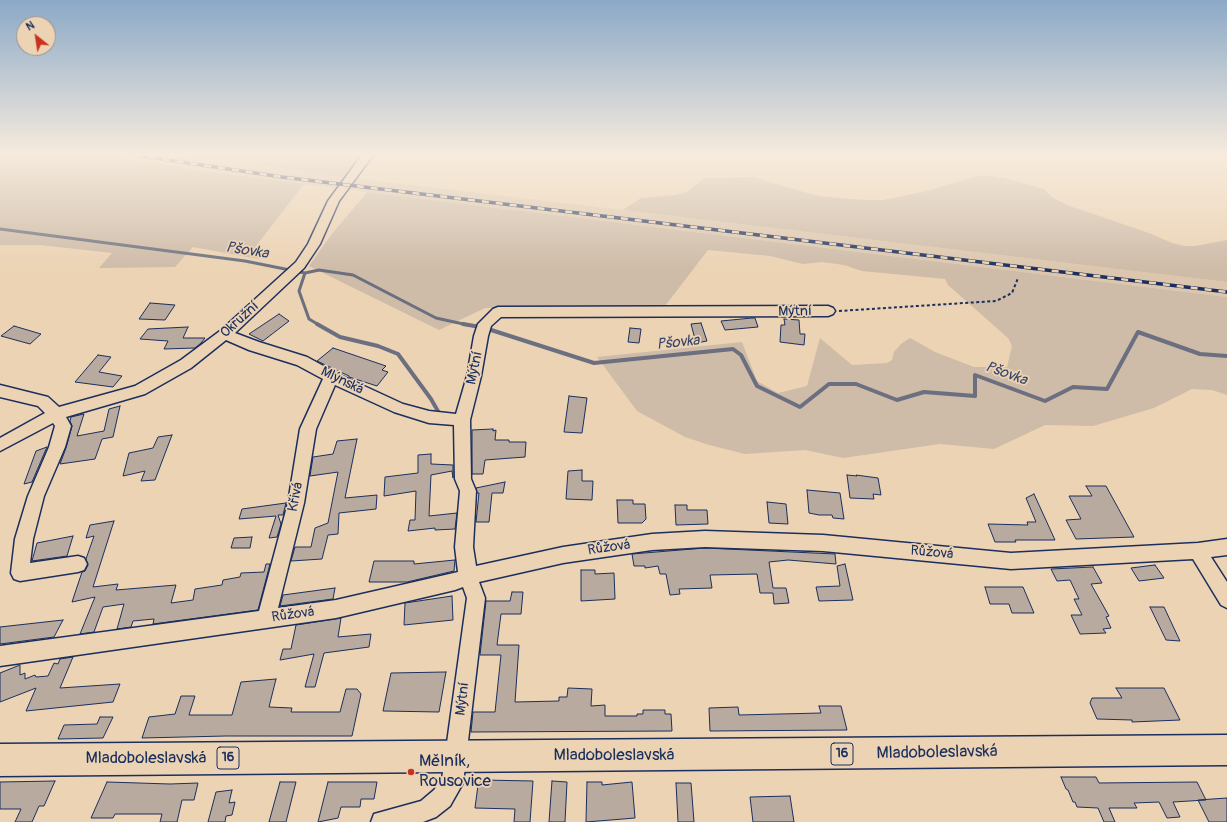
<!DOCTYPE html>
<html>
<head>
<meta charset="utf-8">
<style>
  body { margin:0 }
  #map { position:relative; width:1227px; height:822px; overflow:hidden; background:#ecd3b4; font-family:Pangolin,sans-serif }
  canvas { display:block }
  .north { position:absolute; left:16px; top:16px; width:40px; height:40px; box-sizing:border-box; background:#ecd3b4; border:1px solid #989192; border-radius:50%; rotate:330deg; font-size:11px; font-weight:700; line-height:16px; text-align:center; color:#1b2f5e }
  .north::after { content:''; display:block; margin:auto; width:14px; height:18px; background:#c8321e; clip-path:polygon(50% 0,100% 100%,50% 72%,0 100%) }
</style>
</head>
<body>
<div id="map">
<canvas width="1227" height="822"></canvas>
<div class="north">N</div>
</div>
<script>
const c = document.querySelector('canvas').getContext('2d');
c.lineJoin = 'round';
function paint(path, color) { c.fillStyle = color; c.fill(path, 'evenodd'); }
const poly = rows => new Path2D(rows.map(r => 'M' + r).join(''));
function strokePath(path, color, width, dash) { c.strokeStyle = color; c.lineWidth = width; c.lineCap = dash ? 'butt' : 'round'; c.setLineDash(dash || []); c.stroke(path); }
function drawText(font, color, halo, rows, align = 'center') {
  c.font = font + ' Pangolin,sans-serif'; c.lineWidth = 3.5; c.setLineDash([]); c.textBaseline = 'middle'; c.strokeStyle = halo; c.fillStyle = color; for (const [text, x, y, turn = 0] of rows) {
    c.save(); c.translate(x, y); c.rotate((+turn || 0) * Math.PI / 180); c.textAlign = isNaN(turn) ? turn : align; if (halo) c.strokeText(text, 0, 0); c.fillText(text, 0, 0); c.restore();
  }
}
const built = poly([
  [109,155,187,155,345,177,1227,282,1227,297,278,181]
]);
const green = poly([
  [0,155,109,155,204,171,304,184,256,246,258,259,193,247,175,267,99,268,112,253,40,245,0,245],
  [187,155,363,155,345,177],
  [976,176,989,176,1004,178,1044,189,1052,197,1067,205,1149,233,1172,243,1185,246,1195,246,1227,240,1227,282,623,210,641,198,674,195,686,192,705,178,752,177,818,196,865,200,883,200,927,191],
  [367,192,1227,297,1227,395,1212,390,1192,389,1154,408,1093,426,1045,425,994,449,940,444,843,458,805,450,745,454,709,445,685,437,637,411,597,357,742,342,757,381,778,393,807,386,820,338,852,365,887,363,892,360,894,352,901,344,910,338,935,352,974,367,1007,367,1012,346,1008,338,948,285,945,279,862,271,844,265,822,262,803,264,770,256,708,250,665,306,485,308,439,330,309,266,331,235]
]);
const streamFar1 = poly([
  [0,229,245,261,305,273,319,270,353,275,436,318,468,325],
  [305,273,299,291,309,319,319,325]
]);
const stream = poly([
  [317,324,340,337,378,346,398,354,431,399,439,413],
  [463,324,480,327],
  [488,329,594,363,733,349,741,355,757,386,800,407,829,384,856,384,897,400,924,392,975,396,975,375,1045,401,1073,387,1107,389,1138,332,1200,354,1227,356]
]);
const building = poly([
  [150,303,175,305,165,320,139,319,150,303],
  [279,314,289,321,263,341,249,334,279,314],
  [752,318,755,318,758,327,725,330,721,321,752,318],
  [784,319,799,320,800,334,805,334,804,345,780,342,781,325,785,325,784,319],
  [701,323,707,341,696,343,691,324,701,323],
  [14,326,41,334,30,344,1,336,14,326],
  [188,327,183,338,205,338,201,343,195,348,164,349,168,341,140,339,148,329,188,327],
  [630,328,641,329,639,343,628,342,630,328],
  [333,348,386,366,382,370,388,372,377,386,349,377,349,376,317,361,333,348],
  [98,355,111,357,99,372,122,376,113,387,75,382,98,355],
  [569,396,587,398,582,433,564,432,569,396],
  [120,406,113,437,102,439,95,459,60,464,66,448,72,426,70,421,71,417,84,414,77,436,104,431,109,409,120,406],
  [493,429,493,431,496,430,495,440,509,440,509,442,526,442,525,457,485,460,483,474,472,474,472,430,493,429],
  [172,435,155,480,141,481,145,471,123,476,129,453,153,448,158,437,172,435],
  [357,439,345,498,377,495,376,509,339,513,338,534,328,535,322,559,291,561,295,547,311,547,315,528,328,523,338,472,310,476,313,457,333,454,337,441,357,439],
  [47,447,32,482,24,484,36,451,47,447],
  [431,454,431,464,453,465,453,478,452,471,431,475,429,516,457,513,455,529,435,530,435,528,408,531,410,520,415,520,416,491,384,496,385,477,418,473,418,455,431,454],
  [582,470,582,481,593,481,592,500,566,499,568,471,582,470],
  [847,475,857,476,856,475,878,478,881,495,873,494,874,499,850,498,847,475],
  [505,482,503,493,492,493,489,522,476,522,479,493,477,493,476,488,505,482],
  [1086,486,1106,486,1134,537,1076,539,1066,520,1081,519,1069,496,1092,496,1086,486],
  [807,490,840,493,844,519,833,518,832,515,819,515,809,513,807,490],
  [1034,494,1055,540,1015,540,1016,542,995,542,988,524,1028,525,1027,522,1036,522,1026,498,1034,494],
  [617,500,633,500,633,504,645,504,646,519,642,523,618,523,617,500],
  [767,502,786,504,788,524,769,523,767,502],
  [286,503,283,515,278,515,281,524,277,537,269,538,276,516,239,519,242,509,286,503],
  [675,505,687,505,687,510,707,510,708,524,676,525,675,505],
  [114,521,93,587,118,584,116,590,176,585,171,603,193,600,195,589,222,585,223,580,240,577,241,573,264,572,266,564,270,564,258,610,153,624,154,619,133,621,131,627,117,629,124,604,103,607,94,632,80,634,95,597,72,602,82,572,85,571,88,565,86,559,94,536,86,538,90,525,114,521],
  [73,536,67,556,32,561,37,543,73,536],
  [252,537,250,548,231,548,234,538,252,537],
  [705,548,835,554,836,564,788,560,769,562,773,588,786,588,789,603,774,604,773,593,760,593,757,574,710,575,712,588,679,589,680,594,670,595,666,574,660,574,658,566,645,568,645,566,634,566,632,554,705,548],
  [455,560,454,571,407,582,369,582,374,561,414,561,414,564,455,560],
  [845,564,853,600,819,601,816,587,840,586,837,566,845,564],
  [1155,565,1164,578,1139,581,1131,568,1155,565],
  [1093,567,1102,583,1091,584,1109,616,1106,617,1111,628,1103,629,1106,633,1080,634,1071,615,1082,615,1074,599,1079,599,1070,580,1057,581,1051,569,1093,567],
  [581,570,595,570,595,574,614,573,615,599,581,601,581,570],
  [985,587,1023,587,1034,613,1012,613,1009,604,990,604,985,587],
  [335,588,333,599,280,606,283,595,335,588],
  [512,592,523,592,521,614,501,614,497,645,519,645,515,702,559,701,559,697,567,697,568,688,592,689,591,706,605,705,605,716,637,716,637,714,643,714,643,710,665,710,665,714,671,714,672,731,471,732,473,712,495,712,501,655,480,655,486,601,510,601,512,592],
  [452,596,453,620,404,625,405,603,452,596],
  [1150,607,1164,607,1180,641,1166,640,1150,607],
  [341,618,338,637,371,634,369,647,324,653,315,687,305,687,314,654,280,660,283,649,291,649,296,625,341,618],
  [63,620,54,637,0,644,0,627,63,620],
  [73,657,60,688,120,684,113,702,26,711,36,688,0,702,0,673,20,665,20,675,25,673,25,679,35,675,36,677,48,676,54,663,58,664,60,659,73,657],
  [446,672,439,712,383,711,391,673,446,672],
  [276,679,269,707,292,708,291,712,340,712,346,689,357,689,361,694,352,736,226,736,142,738,149,717,175,714,181,696,195,696,189,715,232,715,241,682,276,679],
  [1116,688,1164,688,1180,720,1132,722,1132,720,1097,719,1090,703,1092,698,1122,698,1116,688],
  [819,706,841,706,847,730,710,731,709,708,738,707,739,715,821,713,819,706],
  [100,717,113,717,103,738,58,739,64,725,97,724,100,717],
  [1061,777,1096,777,1099,783,1197,782,1206,800,1173,802,1180,817,1167,818,1159,802,1134,803,1137,808,1109,808,1115,822,1104,822,1098,808,1077,807,1075,802,1073,802,1068,790,1066,789,1061,777],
  [482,780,533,781,530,822,514,822,515,809,475,808,478,785,482,780],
  [55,781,44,806,39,806,32,822,15,822,21,809,0,809,0,782,55,781],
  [552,781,567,782,565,822,549,822,552,781],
  [107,782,170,784,198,783,194,800,182,800,177,822,160,822,162,814,115,814,113,818,91,818,107,782],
  [280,782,296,782,286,822,269,822,280,782],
  [328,782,377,782,374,799,361,799,360,807,341,807,338,818,318,822,328,782],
  [587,782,602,782,602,785,632,782,635,818,586,822,587,782],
  [676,783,691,783,694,822,678,822,676,783],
  [232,790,229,803,235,802,232,815,226,816,225,822,208,822,216,792,232,790],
  [790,796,794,822,753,822,750,797,790,796],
  [1227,798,1227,822,1209,822,1198,800,1227,798]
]);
const path = poly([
  [839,311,996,301,1012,293,1018,278]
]);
const street = poly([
  [362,155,373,155,339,201,320,244,304,268,235,333,259,342,307,357,338,374,403,404,429,411,456,414,467,376,474,336,478,324,493,309,498,307,828,306,833,308,835,311,833,314,828,316,501,317,491,326,488,336,481,376,470,420,471,479,476,491,473,547,476,566,563,547,652,534,705,531,823,535,1011,553,1198,543,1227,539,1227,555,1211,557,1227,582,1227,608,1221,605,1193,559,1011,569,823,551,705,547,652,550,563,563,479,582,485,598,463,783,450,806,436,817,423,822,371,822,374,814,421,801,434,790,442,779,467,598,463,587,455,590,336,618,0,666,0,646,259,611,288,503,300,429,323,379,297,365,249,350,226,340,191,368,145,394,66,417,71,426,65,447,44,496,33,539,30,563,78,556,84,558,87,564,84,570,78,572,20,581,14,579,11,573,15,539,28,496,49,447,55,426,53,423,0,451,0,438,45,413,38,406,0,397,0,385,48,397,59,407,135,386,181,360,220,331,296,262,308,244,328,201,362,155],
  [335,385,394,412,429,423,454,425,455,479,460,491,455,547,458,572,336,600,278,608,304,503,316,429,335,385]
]);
const primary = poly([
  [1227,735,1227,765,0,776,0,744,1227,735]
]);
const rail = poly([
  [135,155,282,177,1227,292]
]);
const markers = [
  [411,772,4,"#c8321e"]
];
const shields = [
  [842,754,22],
  [228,758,22]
];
const shieldNames = [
  ["16",842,754],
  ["16",228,758]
];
const streetNames = [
  ["Mýtní",795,312,-1],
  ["Okružní",240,320,-42],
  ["Mýtní",475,368,-78],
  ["Mlýnská",342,381,26],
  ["Křivá",296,497,-79],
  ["Růžová",609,548,-8],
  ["Růžová",932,553,5],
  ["Růžová",293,615,-8],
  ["Mýtní",463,699,-83]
];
const waterNames = [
  ["Pšovka",247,251,9],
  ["Pšovka",678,343,-6],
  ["Pšovka",1006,374,20]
];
const nearStreetnames = [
  ["Mladoboleslavská",937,753,-1],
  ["Mladoboleslavská",614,756],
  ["Mladoboleslavská",146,759]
];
const nearPoinames = [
  ["Mělník,",419,762],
  ["Rousovice",419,782]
];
paint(built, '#dcc7ae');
paint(green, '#cebba8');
strokePath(streamFar1, '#6b6f7f', 3);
strokePath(stream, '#6b6f7f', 4);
paint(building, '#b8aa9f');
strokePath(building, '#1b2f5e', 1);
strokePath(street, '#1b2f5e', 3);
strokePath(primary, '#1b2f5e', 3);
strokePath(path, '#1b2f5e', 2, [3, 2.5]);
paint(street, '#ecd3b4');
paint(primary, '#ecd3b4');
strokePath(rail, '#1b2f5e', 3.5);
strokePath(rail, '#ecd3b4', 2.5, [7]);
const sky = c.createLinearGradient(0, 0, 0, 270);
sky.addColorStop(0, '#8ba9c7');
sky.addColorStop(0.57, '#f6ebdd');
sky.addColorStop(1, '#f6ebdd00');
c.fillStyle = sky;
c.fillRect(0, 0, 1227, 270);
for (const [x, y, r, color] of markers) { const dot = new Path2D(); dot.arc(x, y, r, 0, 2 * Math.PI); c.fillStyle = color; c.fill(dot); strokePath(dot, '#ecd3b4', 1.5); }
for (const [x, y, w] of shields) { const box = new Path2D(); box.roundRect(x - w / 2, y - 11, w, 22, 3); c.fillStyle = '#ecd3b4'; c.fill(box); strokePath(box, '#1b2f5e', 1); }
drawText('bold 13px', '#1b2f5e', null, shieldNames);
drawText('14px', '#1b2f5e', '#ecd3b4', streetNames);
drawText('italic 15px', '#364469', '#ecd3b4', waterNames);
drawText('17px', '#1b2f5e', '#ecd3b4', nearStreetnames);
drawText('17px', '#1b2f5e', '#ecd3b4', nearPoinames, 'left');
</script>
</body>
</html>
